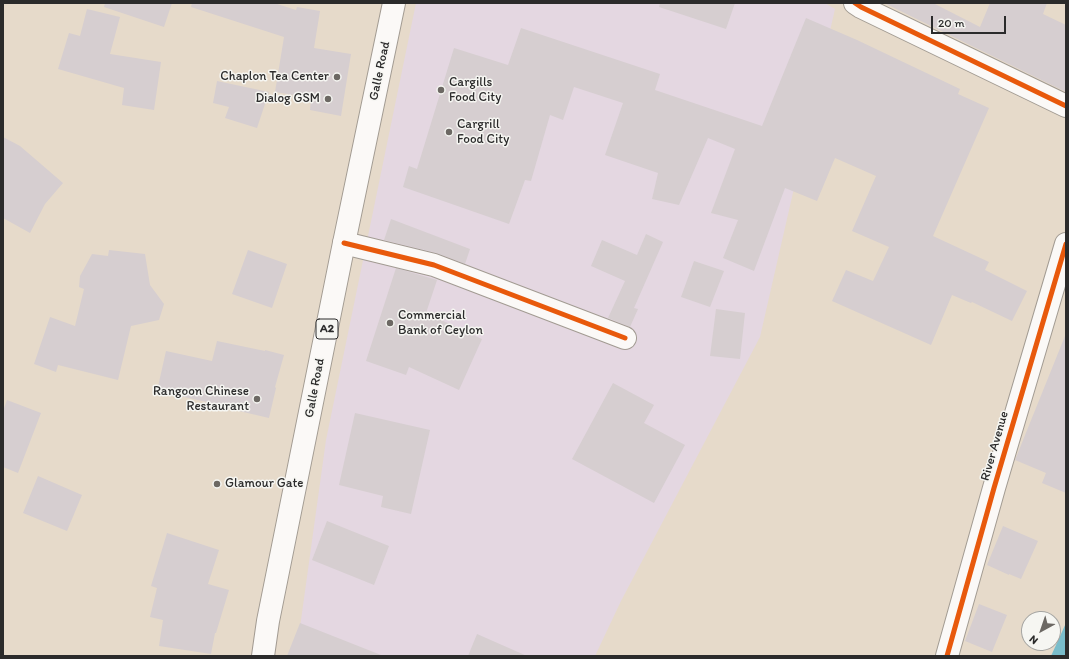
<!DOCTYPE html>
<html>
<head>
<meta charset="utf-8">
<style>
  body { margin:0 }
  #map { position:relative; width:1069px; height:659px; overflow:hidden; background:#e6daca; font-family:Itim,sans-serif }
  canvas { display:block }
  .frame { position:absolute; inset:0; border:4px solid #2b2b2b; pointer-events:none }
  .north { position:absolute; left:1021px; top:611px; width:40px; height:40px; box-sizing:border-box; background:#f6f6f2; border:1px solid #a5a5a2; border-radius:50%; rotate:220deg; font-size:11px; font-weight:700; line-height:16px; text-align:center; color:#2b2b2b }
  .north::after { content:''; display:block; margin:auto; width:14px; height:18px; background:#6c6863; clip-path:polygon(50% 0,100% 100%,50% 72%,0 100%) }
  .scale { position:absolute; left:931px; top:16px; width:75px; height:18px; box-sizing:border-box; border:2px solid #2b2b2b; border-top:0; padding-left:5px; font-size:12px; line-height:14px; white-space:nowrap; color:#2b2b2b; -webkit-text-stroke:3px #f6f6f2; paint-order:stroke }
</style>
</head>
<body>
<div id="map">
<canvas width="1069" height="659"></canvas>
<div class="frame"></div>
<div class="north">N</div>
<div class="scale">20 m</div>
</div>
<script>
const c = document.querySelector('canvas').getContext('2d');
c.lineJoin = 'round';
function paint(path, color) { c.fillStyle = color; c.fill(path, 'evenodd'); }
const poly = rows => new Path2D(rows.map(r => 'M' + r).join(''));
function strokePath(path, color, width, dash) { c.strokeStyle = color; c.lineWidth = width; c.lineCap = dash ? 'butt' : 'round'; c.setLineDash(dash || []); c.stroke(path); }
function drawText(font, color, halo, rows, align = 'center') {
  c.font = font + ' Itim,sans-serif'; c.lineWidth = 3; c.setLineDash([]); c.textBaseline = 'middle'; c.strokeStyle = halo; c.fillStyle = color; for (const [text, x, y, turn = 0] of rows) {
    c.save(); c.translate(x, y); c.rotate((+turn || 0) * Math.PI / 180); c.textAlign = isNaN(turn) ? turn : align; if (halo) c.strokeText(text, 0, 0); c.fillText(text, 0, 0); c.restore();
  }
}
const built = poly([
  [416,3,825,3,835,9,760,337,621,601,595,656,296,656,326,440]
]);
const water = poly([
  [1066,623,1066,656,1051,656]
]);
const building = poly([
  [105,3,172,3,164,27,104,7],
  [192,3,274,3,296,10,297,7,320,11,314,48,351,54,341,116,310,110,311,98,275,92,284,37,191,7],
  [660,3,735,3,726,29,659,7],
  [884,3,933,3,980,27,990,3,1047,3,1043,14,1066,25,1066,92],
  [87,9,120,17,110,54,161,62,154,110,122,105,124,88,58,69,69,33,80,36],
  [806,18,857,40,960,89,958,94,989,108,933,236,989,262,985,270,1027,291,1012,321,972,302,971,303,952,295,931,345,832,301,846,270,873,281,889,247,852,231,876,176,835,158,817,201,785,188,754,271,723,258,738,220,711,213,735,149,708,138,679,205,652,199,658,173,605,155,623,103,574,87,563,120,550,115,531,181,525,180,509,224,403,187,409,166,417,169,454,48,508,65,521,28,660,74,655,90,762,126],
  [217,81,269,92,257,128,225,118,229,107,213,103],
  [3,137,20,146,63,183,45,204,30,233,3,218],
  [391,219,470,249,465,264,437,253,384,240],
  [646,234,663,242,634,308,638,309,630,327,608,318,625,281,591,266,602,240,637,255],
  [109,250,145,254,150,285,164,304,159,320,131,326,118,380,58,365,56,372,34,364,50,317,75,326,84,289,79,287,80,276,92,254,108,256],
  [248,250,287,264,272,308,232,294],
  [694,261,724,271,710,307,681,297],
  [396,268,437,280,426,313,482,339,459,390,409,367,406,375,366,361],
  [716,309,745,313,740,359,710,356],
  [1065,336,1066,336,1066,493,1042,483,1046,473,1015,460],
  [217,341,265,351,265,350,284,355,275,387,276,388,269,418,239,411,239,409,157,391,166,351,212,361],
  [613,383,654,405,644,423,685,445,654,503,572,459],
  [7,400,41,413,18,473,3,467,3,411],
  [355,413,430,430,411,514,381,507,383,496,339,485],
  [38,476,82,495,67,531,23,513],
  [327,521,389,546,374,585,312,560],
  [1003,526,1038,541,1021,579,1009,574,1009,575,987,565],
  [167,533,219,550,208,584,229,590,216,633,215,633,211,654,159,646,163,620,150,617,157,588,151,586],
  [979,604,1007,615,992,652,965,641],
  [300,623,381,655,380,656,287,656],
  [477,634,527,656,468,656]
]);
const minor = poly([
  [855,3,861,7,1066,106],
  [344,243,434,265,625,338],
  [947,656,994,488,1066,244]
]);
const highway = poly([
  [263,656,268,621,344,243,394,3]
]);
const cycleway = poly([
  [855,3,861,7,1066,106],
  [344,243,434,265,625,338],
  [947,656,994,488,1066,244]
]);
const markers = [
  [337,77,4,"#6c6863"],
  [441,90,4,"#6c6863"],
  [328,99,4,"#6c6863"],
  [449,132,4,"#6c6863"],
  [390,323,4,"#6c6863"],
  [257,399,4,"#6c6863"],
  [217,484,4,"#6c6863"]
];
const shields = [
  [327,329,22]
];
const shieldNames = [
  ["A2",327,329]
];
const streetNames = [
  ["Galle Road",380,71,-78],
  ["Galle Road",315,388,-79],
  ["River Avenue",995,446,-74]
];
const poiNames = [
  ["Chaplon Tea Center",329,77,"right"],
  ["Cargills",449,83],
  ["Food City",449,98],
  ["Dialog GSM",320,99,"right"],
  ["Cargrill",457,125],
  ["Food City",457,140],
  ["Commercial",398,316],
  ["Bank of Ceylon",398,331],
  ["Rangoon Chinese",249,392,"right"],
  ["Restaurant",249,407,"right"],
  ["Glamour Gate",225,484]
];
paint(built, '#e4d7e1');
paint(water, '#7abdcb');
paint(building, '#d6ced0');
strokePath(minor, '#a29b92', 24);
strokePath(highway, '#a29b92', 24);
strokePath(minor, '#fbf9f7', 22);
strokePath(highway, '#fbf9f7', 22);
strokePath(cycleway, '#e8590c', 5);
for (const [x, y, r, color] of markers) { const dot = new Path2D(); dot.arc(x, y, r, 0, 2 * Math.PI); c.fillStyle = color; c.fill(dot); strokePath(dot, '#f6f6f2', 1.5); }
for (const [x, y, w] of shields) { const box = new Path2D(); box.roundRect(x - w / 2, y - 10, w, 20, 3); c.fillStyle = '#f6f6f2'; c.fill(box); strokePath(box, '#2b2b2b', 1); }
drawText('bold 12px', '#2b2b2b', null, shieldNames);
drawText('13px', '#2b2b2b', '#f6f6f2', streetNames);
drawText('13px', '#2b2b2b', '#f6f6f2', poiNames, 'left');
</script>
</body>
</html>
